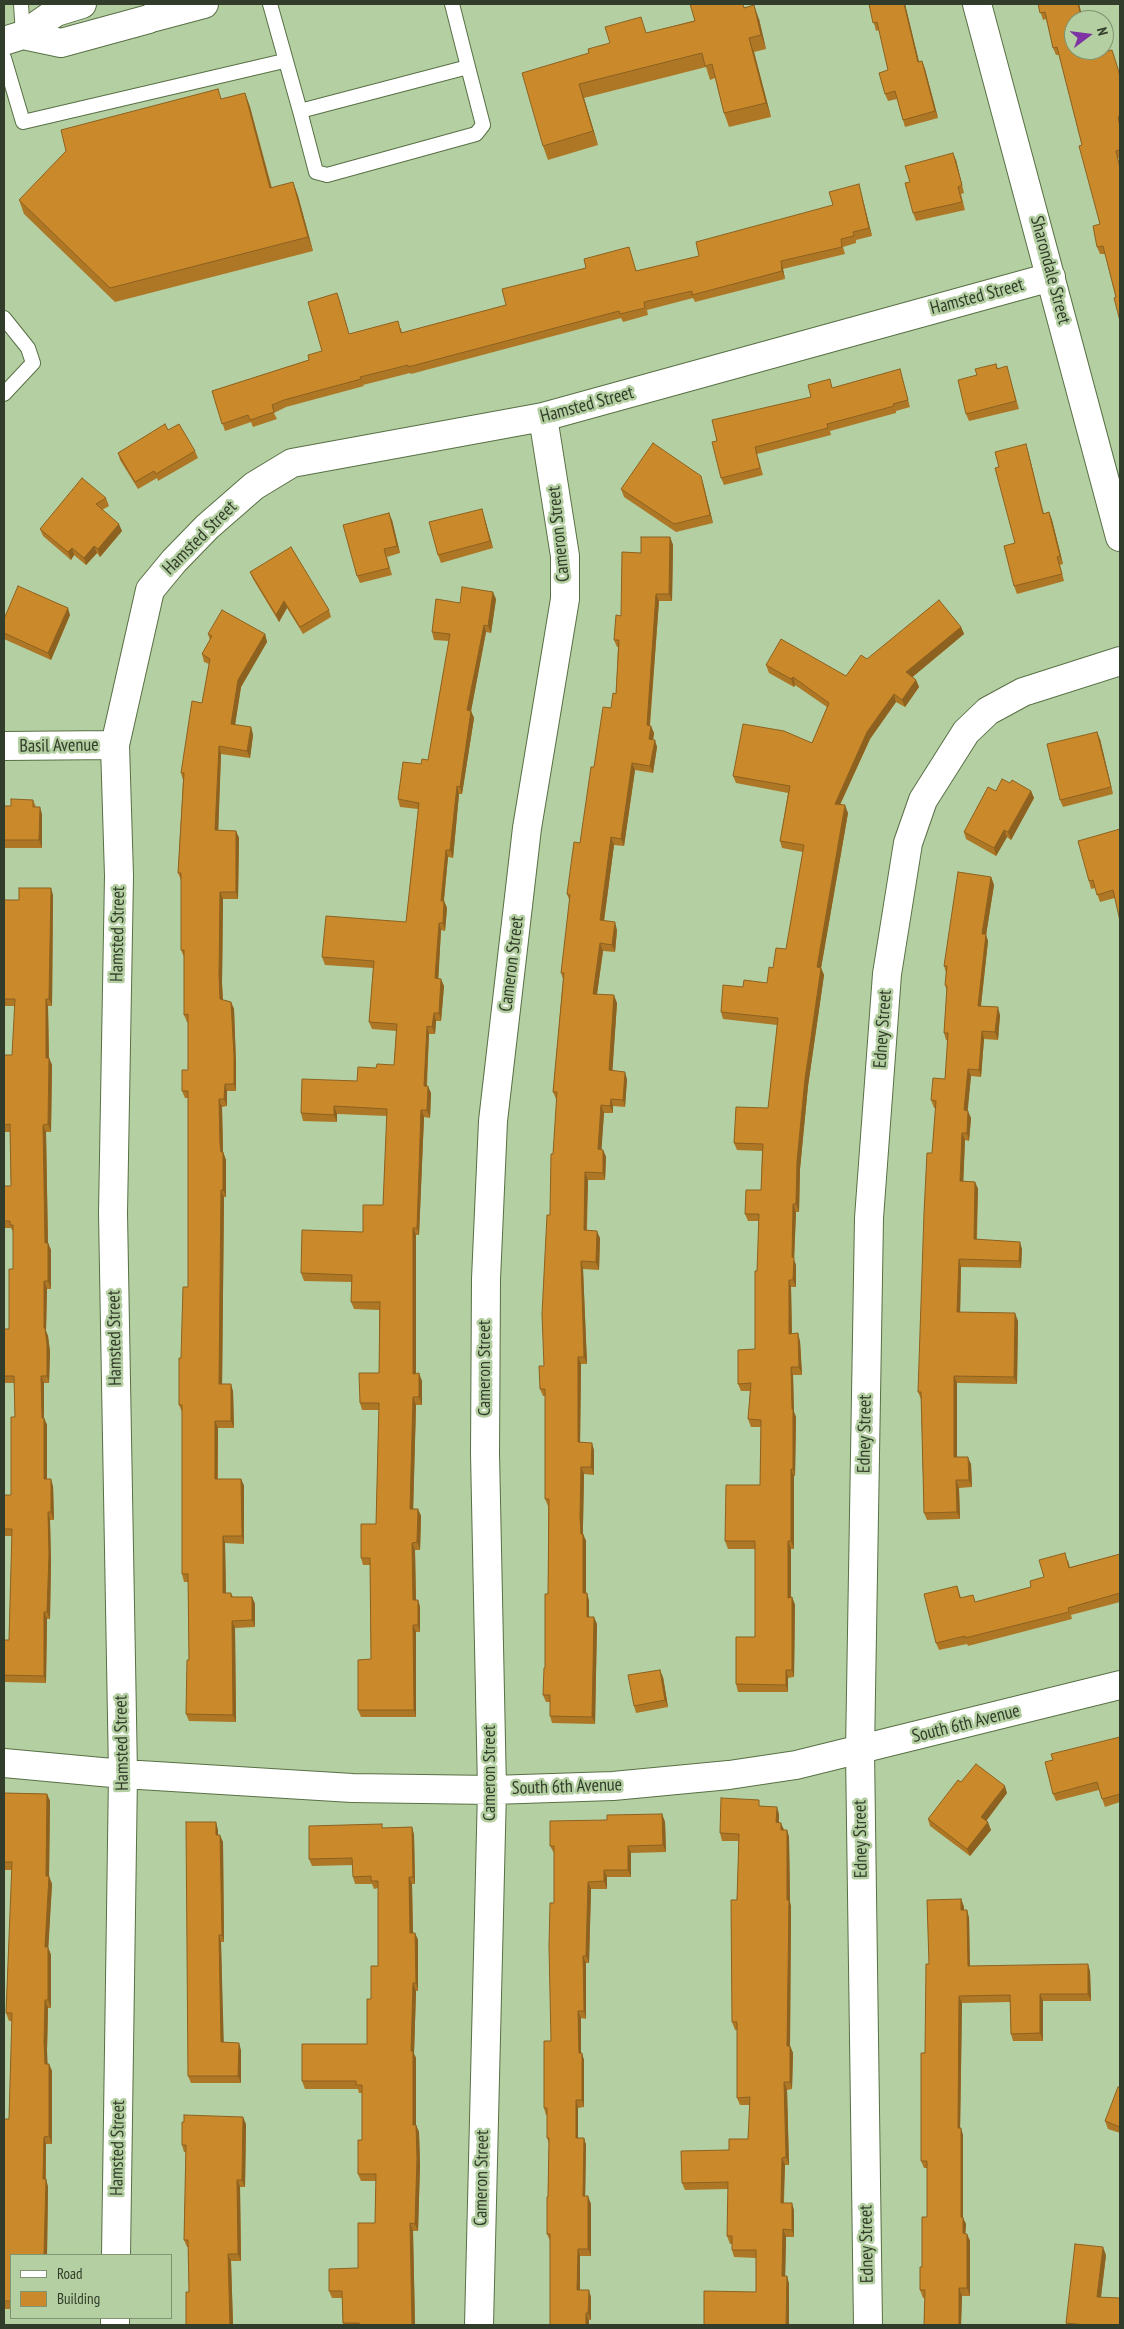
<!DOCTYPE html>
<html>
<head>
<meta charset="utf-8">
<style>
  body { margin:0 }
  #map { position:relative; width:1124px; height:2329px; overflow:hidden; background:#b4cfa1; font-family:"PT Sans Narrow",sans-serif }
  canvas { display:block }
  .frame { position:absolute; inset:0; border:5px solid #323c2a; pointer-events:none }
  .legend { position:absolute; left:10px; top:2254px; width:162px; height:65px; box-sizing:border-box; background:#b4cfa1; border:1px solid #809471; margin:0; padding:6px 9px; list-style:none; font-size:15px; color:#323c2a }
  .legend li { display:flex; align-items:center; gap:10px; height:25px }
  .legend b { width:25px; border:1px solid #809471 }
  .north { position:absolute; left:1064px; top:10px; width:50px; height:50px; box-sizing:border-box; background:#b4cfa1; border:1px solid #809471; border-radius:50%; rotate:75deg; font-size:14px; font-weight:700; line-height:20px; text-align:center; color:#323c2a }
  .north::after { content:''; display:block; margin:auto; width:18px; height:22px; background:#7e32a4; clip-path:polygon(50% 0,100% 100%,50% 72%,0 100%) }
</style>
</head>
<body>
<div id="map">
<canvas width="1124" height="2329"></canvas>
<div class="frame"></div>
<ul class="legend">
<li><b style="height:6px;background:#fff"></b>Road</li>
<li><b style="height:14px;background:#ca8a2c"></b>Building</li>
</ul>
<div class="north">N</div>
</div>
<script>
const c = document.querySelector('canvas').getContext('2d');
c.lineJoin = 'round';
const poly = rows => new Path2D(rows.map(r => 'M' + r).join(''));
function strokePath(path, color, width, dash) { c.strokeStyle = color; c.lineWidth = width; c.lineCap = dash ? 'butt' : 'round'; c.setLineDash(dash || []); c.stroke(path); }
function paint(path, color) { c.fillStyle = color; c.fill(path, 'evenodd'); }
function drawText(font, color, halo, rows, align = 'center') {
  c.font = font + ' "PT Sans Narrow",sans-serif'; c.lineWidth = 5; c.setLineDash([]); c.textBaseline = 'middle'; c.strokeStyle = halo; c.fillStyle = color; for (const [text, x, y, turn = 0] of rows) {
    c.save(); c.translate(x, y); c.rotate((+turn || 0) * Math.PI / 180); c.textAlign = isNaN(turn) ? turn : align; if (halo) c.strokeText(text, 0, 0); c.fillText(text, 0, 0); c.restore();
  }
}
const lane = poly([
  [21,4,23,35],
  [270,4,300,111,468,67,452,4],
  [4,58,23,122,284,61],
  [300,111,316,172,327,175,476,134,483,125,468,67],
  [4,318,28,348,33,363,4,394]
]);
const street = poly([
  [977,4,1120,537],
  [4,746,115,745],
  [4,1763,123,1774,352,1788,492,1790,613,1786,729,1775,796,1765,1120,1685],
  [116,2255,123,1774,113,1213,119,876,115,745,150,590,174,561,207,527,254,486,292,463,543,417,1051,277],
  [115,2325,115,2318],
  [479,2325,492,1790,485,1453,486,1279,493,1121,527,828,565,599,565,556,543,417],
  [868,2325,860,1751,869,1218,887,974,908,843,923,800,966,732,988,711,1023,692,1120,661]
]);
const secondary = poly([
  [155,17,204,4],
  [23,35,61,43,149,19,173,4],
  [4,41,23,35,56,12,82,4]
]);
const wall = poly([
  [869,4,905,4,919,62,922,61,925,69,938,118,905,127,897,99,888,101,885,94,888,70,879,30,876,31],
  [1038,4,1079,4,1083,20,1074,50,1090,50,1091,55,1120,74,1120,158,1118,158,1116,297,1105,254,1100,254,1097,247,1100,224,1082,145,1059,55,1056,55,1053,48,1046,19,1043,20],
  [746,7,759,19,766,49,754,52,771,117,729,127,724,113,715,78,710,80,706,67,584,98,598,145,548,160,543,146,589,53,647,33],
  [218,89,221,99,245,93,250,107,272,188,293,182,298,196,313,251,115,302,24,214,19,200],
  [956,160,964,193,961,194,965,210,916,221,913,213,910,182],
  [861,192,872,236,856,240,856,243,843,247,845,254,783,269,785,279,695,302,693,298,647,310,648,315,623,322,621,318,411,374,410,373,363,385,364,386,286,407,274,413,277,419,253,427,251,422,225,431,212,391,309,360,322,351,337,293,349,334,401,328,402,333,506,305,629,247,636,271,699,256,833,205],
  [996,364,998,369,1009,374,1019,409,969,421,966,414,977,375],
  [900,369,910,407,896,411,896,413,830,431,831,435,757,454,763,475,724,485,721,478,717,441,811,397,833,388],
  [168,430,195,451,198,458,158,481,157,478,138,489,120,460,118,453],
  [1028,451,1044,514,1049,512,1052,520,1063,564,1060,565,1064,581,1017,594,1014,586,1015,543,999,467],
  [703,483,713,523,676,532,624,497,621,489],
  [106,498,109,506,102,510,122,531,100,557,97,553,86,565,74,555,71,560,43,536,40,529],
  [484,516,493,548,441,563,438,555],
  [392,520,400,553,387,557,392,575,360,583,357,576],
  [670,537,673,545,672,601,659,601,650,726,654,733,653,740,657,747,653,773,635,770,624,846,614,845,604,921,617,930,615,952,603,951,597,994,617,1003,612,1071,627,1079,625,1107,613,1106,613,1113,604,1113,601,1150,603,1150,606,1157,605,1180,588,1180,587,1231,600,1238,599,1270,583,1269,587,1364,581,1364,580,1442,594,1450,594,1475,584,1474,583,1525,583,1534,586,1541,586,1593,587,1593,589,1601,589,1617,597,1624,595,1724,552,1723,550,1716,550,1702,546,1702,543,1695,545,1668,548,1594,548,1506,545,1499,545,1396,543,1396,540,1389,544,1366,550,1215,553,1154,557,1099,556,1099,553,1092,563,979,561,973,570,902,567,894,580,843,594,767,611,708,616,694,618,647,617,647,614,640,621,616,641,553],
  [250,572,329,610,331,617,303,634,287,608,279,622,253,579],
  [496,599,491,633,486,632,471,711,474,718,462,794,459,794,453,858,448,857,444,901,447,908,445,931,441,930,438,978,444,986,441,1021,436,1021,435,1034,429,1034,427,1086,431,1093,430,1118,424,1117,419,1235,416,1235,416,1374,422,1381,422,1405,416,1405,413,1509,418,1509,421,1516,420,1550,415,1550,416,1600,418,1600,420,1607,420,1632,416,1632,416,1717,361,1717,358,1710,371,1659,370,1565,363,1565,361,1558,376,1524,379,1410,362,1410,360,1403,379,1373,379,1310,354,1309,351,1302,352,1282,304,1281,301,1273,363,1232,383,1205,387,1116,337,1114,337,1122,303,1121,301,1113,357,1081,376,1068,394,1065,396,1031,372,1029,369,1022,373,968,325,965,322,957,406,922,418,809,400,807,398,799,421,764,428,760,449,641,434,640,432,632,460,603],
  [70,615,51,660,4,639,4,619],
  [961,627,964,634,912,677,916,680,919,687,905,707,896,702,870,739,840,805,848,813,821,968,824,975,808,1086,800,1169,799,1212,796,1212,794,1260,796,1265,796,1287,791,1287,792,1334,800,1341,802,1375,793,1375,794,1412,796,1417,795,1476,794,1476,794,1549,791,1549,791,1597,792,1597,795,1605,794,1677,788,1678,788,1692,738,1692,736,1684,755,1637,755,1549,728,1549,725,1541,760,1485,761,1427,751,1427,748,1419,750,1391,741,1391,738,1384,755,1349,759,1221,748,1221,745,1214,761,1190,762,1151,737,1150,734,1143,768,1108,777,1025,723,1019,721,1012,743,987,767,983,773,968,786,949,803,852,782,848,780,841,788,793,736,783,733,776,812,743,827,707,795,685,794,687,769,673,766,665,846,676,867,659],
  [208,634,265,634,267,642,241,687,235,725,251,727,253,735,250,758,221,754,218,830,236,831,239,838,238,899,223,899,222,983,223,1000,231,1002,234,1009,236,1064,236,1091,227,1091,227,1106,222,1107,223,1152,226,1160,226,1197,224,1197,222,1384,233,1391,234,1428,218,1428,218,1479,241,1479,244,1486,244,1544,225,1543,226,1593,231,1593,233,1597,252,1597,255,1604,255,1627,235,1628,236,1722,189,1721,186,1714,189,1660,188,1582,184,1582,182,1574,182,1412,179,1405,181,1358,188,1287,188,1098,185,1098,182,1091,188,1070,188,1022,187,1022,184,1015,184,957,181,950,181,880,178,873,183,780,181,773,202,703,209,664,204,662,202,654,210,640],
  [1100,739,1113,794,1063,807,1060,800],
  [1010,783,1031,791,1034,798,1011,840,1007,837,996,856,966,839,964,832,996,791],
  [33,800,36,807,42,814,42,848,4,848,4,806,11,806],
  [1120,829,1115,898,1100,902,1095,888,1091,889,1089,881],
  [991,877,994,885,986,935,988,941,981,1006,1000,1015,998,1040,984,1039,981,1077,971,1076,967,1111,971,1118,969,1141,965,1140,963,1181,975,1182,978,1189,977,1239,1022,1249,1021,1268,961,1267,960,1312,1018,1321,1017,1384,957,1383,957,1457,971,1464,972,1487,959,1488,960,1519,927,1520,924,1513,921,1399,918,1392,932,1153,936,1108,934,1108,931,1100,945,1079,948,1041,946,1040,944,1033,947,992,945,985,946,973,944,966],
  [53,895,52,1006,48,1006,49,1058,52,1065,51,1132,46,1132,48,1243,51,1250,51,1289,47,1289,46,1331,48,1336,50,1352,49,1383,44,1383,44,1418,47,1425,47,1479,53,1486,54,1520,50,1520,51,1562,50,1619,47,1619,46,1683,4,1682,4,1640,9,1640,12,1536,4,1536,4,1495,11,1495,15,1417,14,1383,4,1383,4,1329,9,1329,13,1269,13,1232,11,1228,4,1228,4,1186,11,1186,10,1132,4,1132,4,1055,12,1055,15,1006,4,1006,4,900,19,900],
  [1120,1554,1120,1602,1071,1615,1072,1619,968,1646,967,1644,939,1650,936,1643,957,1586,961,1598,976,1602,1031,1587,1044,1577,1068,1560,1070,1567],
  [663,1677,668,1707,636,1713,634,1706],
  [1120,1737,1120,1802,1105,1807,1099,1790,1056,1801,1053,1794,1053,1760],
  [4,1793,47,1794,50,1801,49,1876,52,1884,48,1947,51,1955,51,2008,48,2008,47,2050,47,2064,49,2064,52,2071,52,2144,46,2144,46,2179,48,2187,47,2255,11,2255,11,2309,4,2309,4,2119,9,2119,12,2021,9,2021,6,2013,12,1870,4,1870],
  [1007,1793,986,1821,991,1830,970,1856,930,1826,928,1819],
  [761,1806,779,1814,779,1822,784,1830,787,1830,789,1837,790,1902,791,1907,790,2046,793,2053,792,2089,787,2090,789,2165,785,2165,784,2203,794,2210,794,2237,786,2237,785,2276,787,2276,789,2284,789,2325,704,2325,756,2292,756,2258,734,2257,732,2250,732,2244,730,2244,727,2236,728,2189,685,2190,682,2183,729,2150,748,2139,750,2105,740,2105,737,2098,737,2030,735,2030,732,2022,739,1841,722,1841,720,1833],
  [662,1814,665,1822,666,1852,631,1853,631,1877,607,1877,607,1889,591,1889,589,1963,586,1963,586,2019,581,2018,581,2053,584,2060,584,2107,578,2108,578,2138,584,2138,586,2145,585,2196,591,2204,591,2256,580,2256,580,2290,591,2297,591,2320,589,2320,550,2241,547,2234,549,2143,547,2138,547,2115,546,2115,544,2108,551,2041,554,1903,554,1853,550,1846,607,1820],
  [412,1827,414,1835,415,1884,412,1884,413,1933,415,1933,418,1940,418,1991,416,1991,414,2054,416,2058,416,2125,419,2132,420,2165,418,2231,413,2231,415,2325,344,2325,343,2323,342,2298,332,2298,329,2291,358,2268,375,2223,376,2181,361,2181,358,2174,362,2140,362,2093,359,2093,358,2089,305,2089,302,2081,367,2044,371,1999,378,1966,378,1888,374,1889,372,1884,355,1884,353,1877,353,1865,312,1866,309,1859,384,1828],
  [218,1830,218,1835,223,1842,224,1942,221,1942,223,2042,241,2050,241,2083,191,2083,188,2076],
  [961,1899,964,1907,964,1910,967,1910,969,1918,970,1966,1090,1971,1091,2001,1043,2001,1043,2041,1013,2041,1011,2034,1010,2002,962,2003,960,2128,963,2135,963,2218,966,2224,965,2234,967,2234,970,2241,970,2296,962,2296,961,2325,924,2325,925,2298,923,2298,920,2290,927,2217,927,2168,924,2168,921,2161,929,1964],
  [1120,2088,1120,2133,1108,2129,1105,2121],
  [246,2124,245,2187,240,2187,241,2261,231,2261,233,2325,186,2325,189,2292,188,2247,187,2247,184,2240,186,2152,184,2152,182,2145],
  [1106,2255,1101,2297,1120,2325,1067,2325,1066,2323]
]);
const shadedWall = poly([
  [904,4,905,4,921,70,918,62],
  [1078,4,1079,4,1083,20,1082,20],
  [754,5,759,19,766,49,761,35],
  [749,38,754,52,771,117,766,103],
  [922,61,925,69,938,118,935,111],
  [579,84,584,98,598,145,593,131],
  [245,93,250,107,275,202,270,188],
  [953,153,956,160,964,193,962,185],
  [293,182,298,196,313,251,308,237],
  [859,184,872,236,869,228],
  [781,261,783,269,785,279,782,271],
  [337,293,340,301,351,341,349,334],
  [1026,444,1028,451,1045,521,1043,514],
  [701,476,703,483,713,523,710,515],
  [482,509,484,516,493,548,490,541],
  [1049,512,1052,520,1063,564,1060,556],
  [389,513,392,520,400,553,397,546],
  [119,524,122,531,100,557,98,549],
  [670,537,673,545,672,601,669,594],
  [94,546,97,553,86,565,84,558],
  [72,548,74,555,71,560,68,552],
  [493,592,496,599,491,633,488,626],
  [656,594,659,601,649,732,647,725],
  [284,601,287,608,279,622,276,615],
  [68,608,70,615,51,660,48,653],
  [484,625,486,632,471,711,474,718,462,794,460,787,467,710],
  [961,627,964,634,909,680,906,672],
  [265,634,267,642,241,687,234,731,231,724,238,680],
  [793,677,795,685,794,687,791,679],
  [916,680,919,687,905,707,902,700],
  [894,694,896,702,870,739,837,811,835,804,867,732],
  [651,726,654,733,652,747,649,739],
  [251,727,253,735,250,758,247,751],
  [1097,732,1100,739,1113,794,1111,787],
  [655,740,657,747,653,773,650,766],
  [219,746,221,754,218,838,215,830],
  [632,763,635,770,624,846,621,839],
  [457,786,459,794,453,858,450,850],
  [1031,791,1034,798,1011,840,1008,832],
  [845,805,848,813,820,974,817,967],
  [40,807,42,814,42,848,39,840],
  [1004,830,1007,837,996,856,994,848],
  [236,831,239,838,238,899,236,892],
  [611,837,614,845,603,928,600,920],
  [446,850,448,857,443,908,441,901],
  [991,877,994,885,986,935,988,941,980,1013,978,1006,982,934],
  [51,888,53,895,52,1006,49,999],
  [220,892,223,899,222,983,223,1007,220,999,219,976],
  [444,901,447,908,445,931,443,923],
  [615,922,617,930,615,952,612,945],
  [439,923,441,930,438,986,435,978],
  [600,943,603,951,596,1001,593,994],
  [821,968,824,975,808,1086,800,1169,799,1212,796,1204,797,1161,805,1079],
  [441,979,444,986,441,1021,439,1013],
  [614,995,617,1003,612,1078,609,1070],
  [46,999,48,1006,49,1065,46,1058],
  [231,1002,234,1009,236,1064,236,1091,234,1084],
  [998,1007,1000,1015,998,1040,995,1032],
  [434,1013,436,1021,435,1034,432,1027],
  [427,1026,429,1034,426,1093,424,1086],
  [982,1031,984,1039,981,1077,979,1070],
  [49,1058,52,1065,51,1132,48,1124],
  [968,1069,971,1076,967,1118,964,1110],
  [625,1072,627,1079,625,1107,623,1100],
  [225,1084,227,1091,227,1106,224,1099],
  [428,1086,431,1093,430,1118,427,1110],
  [219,1099,222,1107,223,1152,223,1155,223,1152,226,1160,226,1197,223,1190,221,1152,220,1144],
  [611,1099,613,1106,613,1113,610,1106],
  [601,1105,604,1113,601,1157,598,1149],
  [334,1106,337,1114,337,1122,334,1115],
  [421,1110,424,1117,419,1235,417,1228],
  [968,1111,971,1118,969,1141,967,1133],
  [43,1125,46,1132,48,1250,45,1243],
  [962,1133,965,1140,963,1189,960,1181],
  [603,1150,606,1157,605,1180,603,1173],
  [585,1172,588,1180,586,1238,584,1230],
  [975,1182,978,1189,976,1247,974,1239],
  [221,1190,224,1197,222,1391,219,1384],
  [793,1204,796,1212,794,1260,796,1265,796,1287,793,1280,792,1257],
  [413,1228,416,1235,416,1381,413,1374],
  [597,1231,600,1238,599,1270,596,1262],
  [1020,1242,1022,1249,1021,1268,1019,1261],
  [48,1243,51,1250,51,1289,48,1281],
  [959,1259,961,1267,960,1319,957,1312],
  [581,1261,583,1269,587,1364,584,1357],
  [789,1280,791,1287,792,1341,789,1334],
  [44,1281,47,1289,46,1331,48,1336,50,1352,49,1383,47,1376,44,1328],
  [1015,1313,1018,1321,1017,1384,1014,1377],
  [798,1333,800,1341,802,1375,799,1367],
  [578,1357,581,1364,580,1450,578,1442],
  [791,1367,793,1375,794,1412,796,1417,795,1476,793,1469],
  [419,1373,422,1381,422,1405,419,1397],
  [41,1376,44,1383,44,1418,47,1425,47,1486,44,1479],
  [954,1376,957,1383,957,1464,954,1457],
  [231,1384,233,1391,234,1428,231,1421],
  [413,1397,416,1405,413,1516,410,1509],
  [215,1421,218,1428,217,1486,215,1479],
  [592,1443,594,1450,594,1475,591,1467],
  [968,1457,971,1464,972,1487,969,1480],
  [581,1467,584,1474,583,1525,583,1537,583,1534,586,1541,586,1601,583,1593,580,1518],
  [791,1469,794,1476,794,1549,791,1541],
  [51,1479,53,1486,54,1520,51,1512],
  [241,1479,244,1486,244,1544,242,1536],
  [956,1480,959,1488,960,1519,957,1512],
  [418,1509,421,1516,420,1550,417,1542],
  [48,1512,50,1520,51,1562,50,1619,47,1612],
  [223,1536,225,1543,226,1600,223,1593],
  [788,1541,791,1549,791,1605,788,1598],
  [412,1543,415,1550,416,1608,413,1600],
  [587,1593,589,1601,589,1624,587,1617],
  [252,1597,255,1604,255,1627,252,1620],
  [792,1597,795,1605,794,1677,792,1670],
  [418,1600,420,1607,420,1632,418,1625],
  [44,1612,47,1619,46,1683,44,1676],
  [594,1617,597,1624,595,1724,592,1717],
  [232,1621,235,1628,236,1722,233,1715],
  [413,1625,416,1632,416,1717,414,1710],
  [660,1670,663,1677,668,1707,665,1700],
  [786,1670,788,1678,788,1692,786,1685],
  [1005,1786,1007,1793,984,1824,981,1817],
  [47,1794,50,1801,49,1877,52,1884,48,1954,45,1947],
  [777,1807,779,1814,779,1830,776,1822],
  [662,1814,665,1822,666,1852,663,1845],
  [216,1822,218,1830,218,1842,216,1835],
  [988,1822,991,1830,970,1856,967,1849],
  [781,1823,784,1830,781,1830],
  [412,1827,414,1835,415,1884,413,1877],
  [787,1830,789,1837,790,1902,791,1907,790,2046,793,2053,792,2089,790,2082,787,2046],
  [220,1835,223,1842,224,1942,222,1935],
  [628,1846,631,1853,631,1877,628,1870],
  [604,1870,607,1877,607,1889,604,1881],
  [409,1877,412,1884,413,1940,410,1933],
  [588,1882,591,1889,589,1963,586,1956],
  [961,1899,964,1907,964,1918,961,1910],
  [967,1910,969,1918,970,1974,968,1966],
  [415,1933,418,1940,418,1991,416,1983],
  [219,1935,221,1942,224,2050,221,2042],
  [48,1947,51,1955,51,2008,48,2000],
  [583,1956,586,1963,586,2019,584,2011],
  [1088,1964,1090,1971,1091,2001,1088,1994],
  [413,1983,416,1991,414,2054,416,2058,416,2125,419,2132,420,2165,418,2231,415,2224,411,2051],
  [1040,1994,1043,2001,1043,2041,1040,2033],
  [959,1996,962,2003,960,2135,958,2128],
  [45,2000,48,2008,47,2050,48,2071,45,2064,44,2042],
  [578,2011,581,2018,581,2060,579,2053],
  [239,2043,241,2050,241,2083,238,2076],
  [582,2053,584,2060,584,2107,582,2100],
  [49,2064,52,2071,52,2144,49,2136],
  [784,2082,787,2090,789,2165,786,2157],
  [576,2100,578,2108,578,2145,576,2138],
  [243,2117,246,2124,245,2187,242,2180],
  [961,2128,963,2135,963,2218,966,2224,965,2241,963,2233,961,2217],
  [44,2137,46,2144,45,2187,43,2179],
  [584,2138,586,2145,585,2204,583,2196],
  [782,2158,785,2165,783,2210,781,2203],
  [46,2179,48,2187,47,2255,44,2255],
  [237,2180,240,2187,241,2261,238,2254],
  [588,2196,591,2204,591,2256,588,2249],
  [792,2203,794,2210,794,2237,792,2230],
  [410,2223,413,2231,415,2325,412,2325],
  [783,2229,786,2237,785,2284,782,2276],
  [967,2234,970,2241,970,2296,967,2288],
  [1103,2247,1106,2255,1100,2304,1097,2297],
  [578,2249,580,2256,580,2297,577,2290],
  [228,2254,231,2261,233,2325,230,2325],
  [787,2276,789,2284,789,2325,786,2325],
  [959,2288,962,2296,961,2325,959,2325],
  [589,2290,591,2297,591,2320,588,2313],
  [586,2313,589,2320,589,2325,586,2325]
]);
const building = poly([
  [690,4,743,4,744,8,754,5,761,35,749,38,766,103,724,113,712,64,705,66,702,53,579,84,593,131,543,146,522,73,589,53,588,49,610,43,605,27,641,17,646,33,695,21,690,4],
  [869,4,904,4,918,62,922,61,935,111,903,120,895,91,885,94,879,73,888,70,877,22,873,23,869,4],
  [1038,4,1078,4,1082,20,1074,20,1074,50,1089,50,1090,55,1112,50,1118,69,1120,77,1120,116,1118,117,1120,127,1120,150,1116,151,1120,168,1120,321,1114,298,1116,297,1103,246,1097,247,1093,226,1100,224,1079,146,1082,145,1057,47,1053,48,1045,12,1040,13,1038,4],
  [218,89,221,99,245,93,270,188,293,182,308,237,110,288,19,200,66,151,61,130,218,89],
  [953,153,962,185,958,187,962,202,913,213,905,183,910,182,905,166,953,153],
  [859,184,869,228,853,232,854,236,841,239,842,247,781,261,782,271,692,295,692,291,644,302,645,308,620,314,619,311,408,367,408,365,360,377,361,379,284,400,272,405,274,412,250,420,248,415,222,424,212,391,309,360,308,355,322,351,308,302,337,293,349,334,398,321,401,333,506,305,502,289,586,268,584,259,629,247,636,271,699,256,696,242,833,205,829,192,859,184],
  [996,364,997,369,1007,366,1016,401,966,414,958,380,977,375,975,369,996,364],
  [900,369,908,400,893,404,894,406,827,424,828,428,755,447,760,468,721,478,712,442,717,441,712,420,811,397,808,385,830,379,832,388,900,369],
  [165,424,168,430,179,424,195,451,156,474,154,471,135,482,118,453,165,424],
  [653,443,701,476,710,515,674,524,621,489,653,443],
  [1026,444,1043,514,1049,512,1060,556,1057,557,1062,574,1014,586,1004,546,1015,543,995,468,999,467,995,452,1026,444],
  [82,478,106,498,96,504,119,524,98,549,94,546,84,558,72,548,68,552,40,529,82,478],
  [482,509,490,541,438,555,429,522,482,509],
  [389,513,397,546,384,549,389,568,357,576,343,525,389,513],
  [641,537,670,537,669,594,656,594,647,725,651,726,649,739,655,740,650,766,632,763,621,839,611,837,600,920,615,922,612,945,600,943,593,994,614,995,609,1070,625,1072,623,1100,611,1099,610,1106,601,1105,598,1149,603,1150,603,1173,585,1172,584,1230,597,1231,596,1262,581,1261,584,1357,578,1357,578,1442,592,1443,591,1467,581,1467,580,1518,581,1534,583,1534,583,1593,587,1593,587,1617,594,1617,592,1717,550,1716,550,1695,543,1695,544,1668,545,1668,545,1594,548,1594,549,1499,545,1499,545,1389,540,1389,539,1366,544,1366,542,1314,547,1215,550,1215,551,1154,553,1154,557,1092,553,1092,564,973,561,973,570,895,567,894,574,842,580,843,591,767,594,767,603,707,611,708,613,693,616,694,619,640,614,640,616,615,621,616,622,552,641,553,641,537],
  [291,547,329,610,300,627,284,601,276,615,250,572,291,547],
  [18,586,68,608,48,653,4,633,4,619,18,586],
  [462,587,493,592,488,626,484,625,467,710,471,711,460,787,457,786,450,850,446,850,441,901,444,901,443,923,439,923,435,978,441,979,439,1013,434,1013,432,1027,427,1026,424,1086,428,1086,427,1110,421,1110,417,1228,413,1228,413,1374,419,1373,419,1397,413,1397,410,1509,418,1509,417,1542,412,1543,413,1600,418,1600,418,1625,413,1625,414,1710,358,1710,358,1660,371,1659,370,1558,361,1558,361,1524,376,1524,379,1403,360,1403,359,1373,379,1373,380,1302,351,1302,352,1275,301,1273,302,1230,363,1232,363,1205,383,1205,387,1109,334,1106,334,1115,301,1113,302,1079,357,1081,358,1067,376,1068,377,1064,394,1065,397,1024,369,1022,374,961,322,957,326,916,406,922,419,803,398,799,403,762,421,764,422,759,428,760,450,634,432,632,436,599,460,603,462,587],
  [939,600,961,627,906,672,916,680,902,700,894,694,867,732,835,804,845,805,817,967,821,968,805,1079,797,1161,796,1204,793,1204,792,1257,794,1257,793,1280,789,1280,789,1334,798,1333,799,1367,791,1367,792,1409,793,1409,793,1469,791,1469,791,1541,788,1541,788,1598,792,1597,792,1670,786,1670,786,1685,736,1684,736,1637,755,1637,755,1541,725,1541,726,1485,760,1485,761,1420,748,1419,751,1383,738,1384,738,1350,755,1349,755,1271,757,1271,759,1214,745,1214,746,1190,761,1190,763,1144,734,1143,736,1107,768,1108,778,1018,721,1012,723,985,743,987,744,980,767,983,769,967,773,968,776,948,786,949,804,845,780,841,790,786,733,776,743,724,784,731,812,743,829,703,793,677,791,679,766,665,781,639,846,676,861,655,867,659,939,600],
  [222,610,265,634,238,680,231,724,251,727,247,751,219,746,215,830,236,831,236,892,220,892,219,976,220,999,231,1002,234,1056,234,1084,225,1084,224,1099,219,1099,220,1144,221,1152,223,1152,223,1190,221,1190,219,1384,231,1384,231,1421,215,1421,215,1479,241,1479,242,1536,223,1536,223,1593,231,1593,231,1597,252,1597,252,1620,232,1621,233,1715,186,1714,187,1660,189,1660,188,1574,182,1574,182,1405,179,1405,179,1358,181,1358,183,1287,188,1287,188,1091,182,1091,182,1070,188,1070,188,1014,184,1015,184,950,181,950,181,873,178,873,184,773,181,773,192,701,202,703,210,659,202,654,212,636,208,634,222,610],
  [1097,732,1111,787,1060,800,1047,744,1097,732],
  [1002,779,1010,783,1012,780,1031,791,1008,832,1004,830,994,848,964,832,988,787,996,791,1002,779],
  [11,799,33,800,33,807,40,807,39,840,4,840,4,806,11,806,11,799],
  [1120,829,1120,921,1113,890,1097,895,1093,880,1089,881,1078,841,1120,829],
  [958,872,991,877,982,934,986,934,978,1006,998,1007,995,1032,982,1031,979,1070,968,1069,964,1110,968,1111,967,1133,962,1133,960,1181,975,1182,974,1239,1020,1242,1019,1261,959,1259,957,1312,1015,1313,1014,1377,954,1376,954,1457,968,1457,969,1480,956,1480,957,1512,924,1513,921,1392,918,1392,924,1213,927,1153,932,1153,936,1101,931,1100,933,1078,945,1079,948,1033,944,1033,947,986,945,985,947,966,944,966,958,872],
  [19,888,51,888,49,999,46,999,46,1058,49,1058,48,1124,43,1125,45,1243,48,1243,48,1281,44,1281,44,1328,45,1328,47,1344,47,1376,41,1376,42,1418,44,1418,44,1479,51,1479,51,1512,48,1512,49,1554,47,1612,44,1612,44,1676,4,1675,4,1640,9,1640,12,1529,4,1529,4,1495,11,1495,11,1417,15,1417,14,1376,4,1376,4,1329,9,1329,9,1269,13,1269,13,1225,10,1225,10,1221,4,1221,4,1186,11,1186,10,1124,4,1125,4,1055,12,1055,15,999,4,999,4,900,19,900,19,888],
  [1065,1553,1069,1568,1120,1554,1120,1593,1068,1608,1069,1612,965,1638,965,1636,936,1643,924,1594,957,1586,960,1598,973,1595,975,1602,1031,1587,1030,1581,1044,1577,1039,1560,1065,1553],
  [660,1670,665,1700,634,1706,628,1675,660,1670],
  [1120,1737,1120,1794,1102,1799,1097,1782,1053,1794,1045,1762,1053,1760,1051,1754,1120,1737],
  [976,1764,1005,1786,981,1817,988,1822,967,1849,928,1819,958,1780,961,1782,976,1764],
  [4,1793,47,1794,46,1876,49,1876,45,1947,48,1947,48,2000,45,2000,44,2042,45,2064,49,2064,49,2136,44,2137,43,2179,46,2179,44,2255,11,2255,11,2301,4,2301,4,2119,9,2119,12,2013,6,2013,12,1862,4,1862,4,1793],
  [721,1798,759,1800,759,1806,777,1807,776,1822,781,1823,781,1830,787,1830,787,1900,789,1900,787,2046,790,2046,790,2082,784,2082,786,2157,782,2158,781,2203,792,2203,792,2230,783,2229,782,2276,787,2276,786,2325,704,2325,704,2291,756,2292,756,2250,732,2250,732,2236,727,2236,728,2182,682,2183,681,2151,729,2150,729,2139,748,2139,750,2097,737,2098,737,2022,732,2022,731,1900,737,1900,739,1834,720,1833,721,1798],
  [662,1814,663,1845,628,1846,628,1870,604,1870,604,1881,588,1882,586,1956,583,1956,584,2011,578,2011,579,2053,582,2053,582,2100,576,2100,576,2138,584,2138,583,2196,588,2196,588,2249,578,2249,577,2290,589,2290,588,2313,586,2313,586,2325,550,2325,550,2234,547,2234,547,2197,548,2197,549,2138,547,2138,547,2108,544,2108,544,2041,551,2041,549,1946,550,1903,554,1903,554,1846,550,1846,550,1821,607,1820,607,1815,662,1814],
  [186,1822,216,1822,216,1835,220,1835,222,1935,219,1935,221,2042,239,2043,238,2076,188,2076,186,1822],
  [382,1824,382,1828,412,1827,413,1877,409,1877,410,1933,415,1933,416,1983,413,1983,411,2051,413,2051,413,2125,416,2125,417,2158,415,2224,410,2223,412,2325,360,2325,359,2323,343,2323,342,2291,329,2291,329,2269,358,2268,358,2223,375,2223,376,2174,358,2174,358,2140,362,2140,362,2085,356,2085,356,2081,302,2081,302,2044,367,2044,367,1999,371,1999,371,1966,378,1966,378,1881,371,1881,371,1876,353,1877,352,1858,309,1859,309,1826,382,1824],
  [961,1899,961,1910,967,1910,968,1966,1088,1964,1088,1994,1040,1994,1040,2033,1011,2034,1010,1995,959,1996,958,2128,961,2128,961,2217,963,2217,963,2233,967,2234,967,2288,959,2288,959,2325,924,2325,925,2290,920,2290,920,2267,922,2267,922,2217,927,2217,927,2161,921,2161,921,2053,925,2053,926,1964,929,1964,927,1900,961,1899],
  [1118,2087,1120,2088,1120,2127,1105,2121,1118,2087],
  [184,2115,243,2117,242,2180,237,2180,238,2254,228,2254,230,2325,186,2325,186,2292,189,2292,188,2240,184,2240,186,2145,182,2145,182,2122,184,2122,184,2115],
  [1075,2244,1103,2247,1097,2297,1120,2298,1120,2325,1085,2325,1066,2323,1075,2244]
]);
const streetNames = [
  ["Sharondale Street",1050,270,75],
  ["Hamsted Street",977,297,-15],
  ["Hamsted Street",587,405,-15],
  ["Cameron Street",559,534,-96],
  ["Hamsted Street",200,538,-45],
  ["Basil Avenue",59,746,-1],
  ["Hamsted Street",118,934,-89],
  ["Cameron Street",512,964,-83],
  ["Edney Street",883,1029,-86],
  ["Hamsted Street",115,1338,-91],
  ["Cameron Street",485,1368,-90],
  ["Edney Street",865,1434,-89],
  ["South 6th Avenue",966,1724,-14],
  ["Hamsted Street",122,1743,-91],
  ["Cameron Street",490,1773,-90],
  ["South 6th Avenue",567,1787,-2],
  ["Edney Street",861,1839,-91],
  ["Hamsted Street",118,2148,-89],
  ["Cameron Street",482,2178,-89],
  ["Edney Street",867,2244,-91]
];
strokePath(lane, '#587045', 16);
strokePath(street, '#587045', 30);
strokePath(secondary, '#587045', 30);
strokePath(lane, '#fff', 14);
strokePath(street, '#fff', 28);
strokePath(secondary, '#fff', 28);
paint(wall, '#ae7726');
paint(shadedWall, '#8d611f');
paint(building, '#ca8a2c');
strokePath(building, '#8d611f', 1);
drawText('18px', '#323c2a', '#b4cfa1', streetNames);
</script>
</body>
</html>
